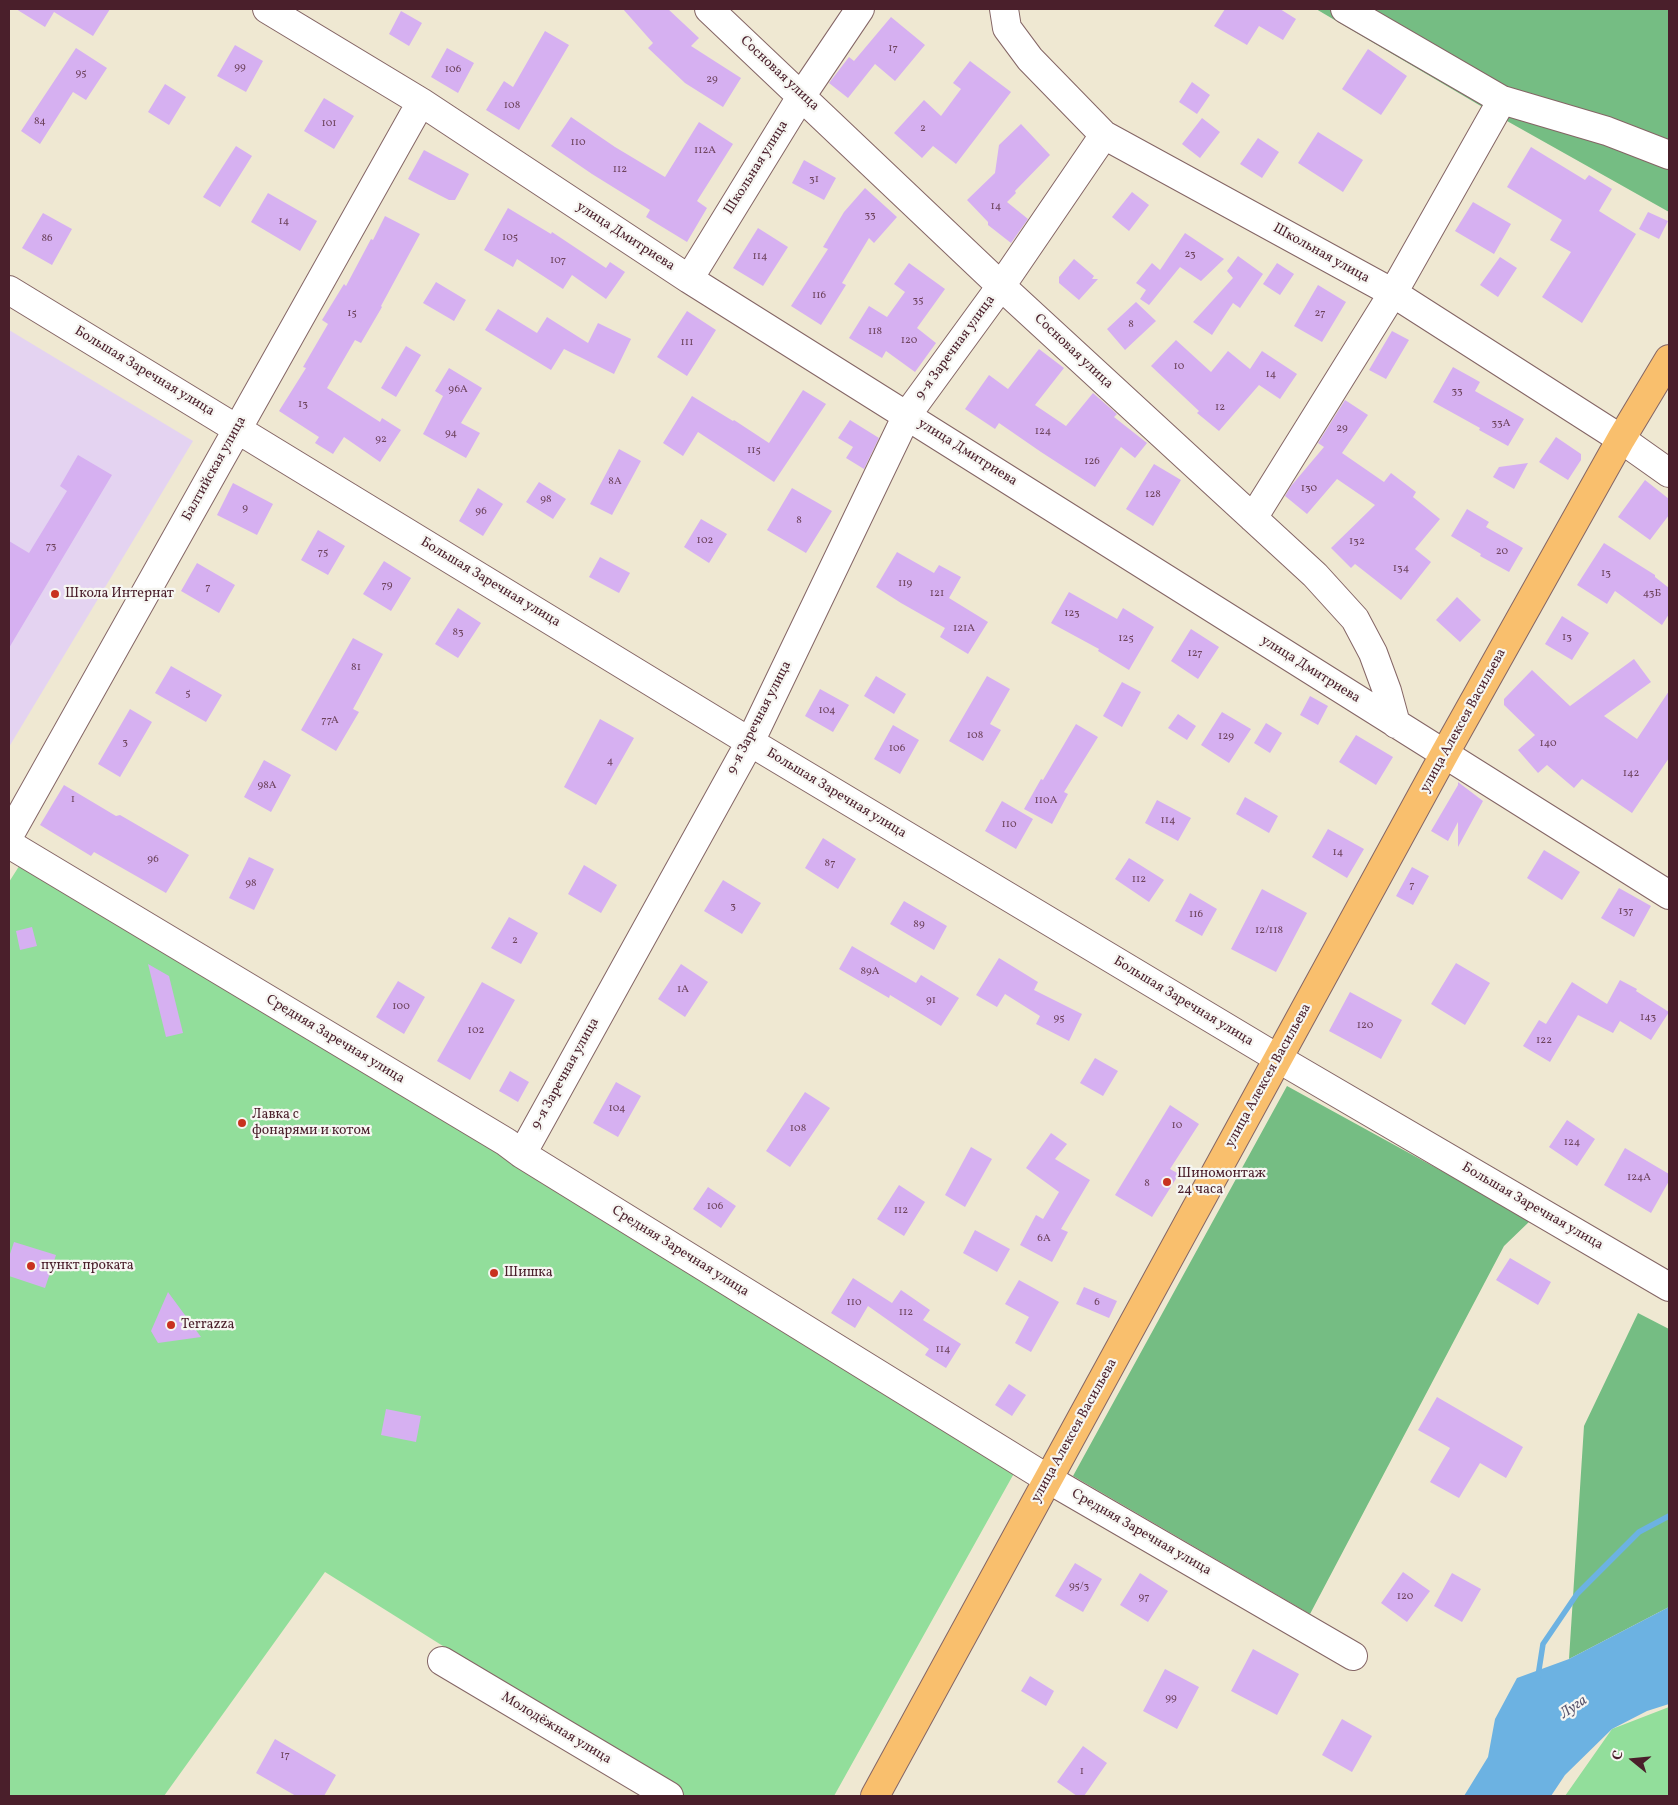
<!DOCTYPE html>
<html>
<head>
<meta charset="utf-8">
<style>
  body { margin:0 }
  #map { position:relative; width:1678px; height:1805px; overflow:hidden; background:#efe8d2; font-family:Vollkorn,serif }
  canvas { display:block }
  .frame { position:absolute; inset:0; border:10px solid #4a1f2b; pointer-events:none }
  .north { position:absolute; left:1608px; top:1735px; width:50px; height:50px; -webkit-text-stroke:4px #f6f6f2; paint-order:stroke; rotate:287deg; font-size:14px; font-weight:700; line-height:20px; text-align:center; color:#4a1f2b }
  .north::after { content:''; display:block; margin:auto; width:18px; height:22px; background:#4a1f2b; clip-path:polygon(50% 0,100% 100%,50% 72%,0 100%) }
</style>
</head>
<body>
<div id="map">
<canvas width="1678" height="1805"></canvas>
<div class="frame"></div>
<div class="north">С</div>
</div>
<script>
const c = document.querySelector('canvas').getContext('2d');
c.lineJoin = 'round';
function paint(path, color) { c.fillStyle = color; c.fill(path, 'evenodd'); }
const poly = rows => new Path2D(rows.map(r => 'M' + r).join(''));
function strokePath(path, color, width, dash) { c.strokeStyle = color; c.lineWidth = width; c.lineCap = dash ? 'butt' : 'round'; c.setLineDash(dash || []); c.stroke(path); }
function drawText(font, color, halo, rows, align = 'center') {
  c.font = font + ' Vollkorn,serif'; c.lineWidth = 4.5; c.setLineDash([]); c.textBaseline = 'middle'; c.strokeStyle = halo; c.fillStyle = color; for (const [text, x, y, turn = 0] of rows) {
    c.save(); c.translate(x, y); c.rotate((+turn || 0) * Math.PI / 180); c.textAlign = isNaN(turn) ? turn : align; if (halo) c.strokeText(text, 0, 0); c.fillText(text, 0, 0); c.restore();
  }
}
const built = poly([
  [9,330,193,441,9,747]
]);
const green = poly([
  [23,860,1017,1468,834,1796,682,1796,325,1572,164,1796,9,1796,9,882],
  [1669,1707,1669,1796,1565,1796,1612,1729]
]);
const forest = poly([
  [1316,9,1669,9,1669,212,1491,112],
  [1287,1086,1531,1220,1504,1246,1310,1614,1073,1476],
  [1638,1313,1669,1329,1669,1607,1569,1659,1584,1426]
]);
const water = poly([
  [1669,1607,1669,1704,1647,1711,1612,1729,1565,1775,1551,1796,1464,1796,1488,1757,1495,1719,1517,1678,1569,1659]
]);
const stream = poly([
  [1538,1676,1543,1644,1577,1594,1639,1532,1669,1516]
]);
const building = poly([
  [16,9,110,9,93,36,54,12,45,27],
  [623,9,668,9,699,38,691,46,741,78,723,107,685,83,648,48,653,43],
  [1225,9,1280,9,1296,19,1283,40,1259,26,1247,45,1214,26],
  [401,11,422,23,409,46,389,34],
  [891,17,925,45,895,81,875,64,848,98,829,83,849,57,854,61],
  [545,31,569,45,519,130,486,110,504,81,513,87],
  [235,45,263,61,246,92,217,76],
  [76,48,107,68,86,100,73,92,40,144,21,131],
  [447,48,474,63,458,93,431,77],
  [1368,49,1407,76,1381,115,1342,89],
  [970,61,1011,92,956,164,933,146,922,158,894,133,924,100,941,116,961,89,953,83],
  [1192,82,1210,95,1197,114,1179,102],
  [165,84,186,97,169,125,148,112],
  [324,98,354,116,334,149,304,131],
  [571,117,615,147,665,177,699,122,733,144,697,201,707,208,687,242,646,217,650,210,592,174,551,146],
  [1202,118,1220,132,1200,158,1182,144],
  [1021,124,1050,155,1015,191,1016,193,1007,202,1028,219,1011,243,988,225,988,222,967,200,995,173,999,145],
  [1318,132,1363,160,1343,192,1298,163],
  [1258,138,1279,152,1262,178,1240,164],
  [236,146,252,156,220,207,203,197],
  [1531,147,1585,180,1589,175,1612,189,1599,211,1636,234,1582,323,1542,297,1571,252,1550,240,1562,220,1507,187],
  [424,150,469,174,455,200,449,200,408,179],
  [804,160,836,178,824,200,792,183],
  [865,188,897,217,874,243,869,238,842,283,846,285,821,325,791,306,828,249,823,247,844,212],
  [1132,192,1149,205,1129,231,1112,217],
  [268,193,317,221,300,251,251,222],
  [1473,202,1511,224,1494,254,1455,231],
  [508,208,551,234,552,232,606,268,610,262,625,272,606,299,572,275,563,289,517,259,513,267,484,250],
  [1648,212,1668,221,1659,239,1639,229],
  [43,213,72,229,52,265,22,248],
  [385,216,420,234,381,306,382,307,361,343,355,340,327,388,380,422,382,418,401,430,380,462,344,437,333,454,315,443,319,437,279,411,306,368,303,367,328,324,322,320,344,284,346,286,371,239,373,240],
  [758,228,788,247,763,286,733,268],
  [1185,233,1224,259,1201,281,1180,267,1149,305,1140,299,1146,290,1136,283,1152,263,1160,270],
  [1238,256,1263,274,1240,308,1233,303,1212,335,1193,322,1233,278,1227,271],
  [1500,257,1517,268,1498,297,1480,285],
  [1074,259,1094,276,1092,279,1098,279,1079,300,1059,283,1059,277],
  [909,263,945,289,917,328,936,343,915,372,886,351,882,358,849,338,869,306,887,317,905,292,894,284],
  [1277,263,1294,274,1280,295,1263,284],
  [436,282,466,300,454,321,423,303],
  [1318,285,1346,302,1322,342,1294,326],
  [1136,302,1156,321,1125,350,1107,329],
  [498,309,537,333,547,317,588,343,598,323,631,339,614,374,564,349,551,370,485,330],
  [687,311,716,330,687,376,657,357],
  [1392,331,1409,340,1386,379,1369,370],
  [1176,340,1211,372,1228,351,1250,369,1262,351,1297,374,1280,399,1259,385,1219,431,1197,413,1199,411,1151,366],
  [406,346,421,355,396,397,381,388],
  [1039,349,1064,368,1035,405,1066,426,1093,393,1117,414,1114,417,1147,443,1135,458,1121,447,1095,487,1041,452,999,423,995,429,965,409,989,375,1008,389],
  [1453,367,1480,382,1475,391,1524,419,1508,446,1479,430,1480,428,1433,402],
  [449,368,482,388,461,423,480,433,466,458,423,434,443,396,435,391],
  [803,390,826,404,774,482,698,432,683,456,663,443,692,396,733,421,734,420,769,443],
  [1345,400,1368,415,1342,453,1384,482,1391,473,1416,492,1413,497,1440,519,1415,549,1431,562,1401,600,1355,564,1351,568,1331,548,1375,505,1337,479,1307,514,1285,496,1291,486,1324,447,1318,443],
  [850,420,879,438,864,469,846,458,853,447,838,438],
  [1556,437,1581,454,1581,460,1568,480,1539,462],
  [619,449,641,461,612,515,590,504],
  [78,455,112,475,9,648,9,541,29,553,67,491,60,486],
  [1528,463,1514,489,1493,477,1499,467],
  [1154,464,1181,480,1153,526,1126,509],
  [1645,480,1669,499,1669,515,1650,540,1618,517],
  [539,482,566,499,553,519,526,502],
  [233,483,273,504,257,535,217,515],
  [478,488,503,504,483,536,459,521],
  [792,488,832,511,806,553,767,530],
  [1467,509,1489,522,1486,527,1523,548,1509,572,1480,556,1481,554,1451,536],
  [701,519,727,534,709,563,684,547],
  [318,530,345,546,328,575,301,560],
  [1604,543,1655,575,1655,577,1669,588,1669,614,1662,625,1615,591,1607,604,1577,585],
  [897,552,934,573,939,565,961,577,949,598,988,622,968,654,940,637,945,628,901,603,876,587],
  [600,557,630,573,619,593,589,577],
  [384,561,411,578,391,611,363,594],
  [197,563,235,585,219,613,181,591],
  [1069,592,1117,619,1123,608,1154,627,1129,670,1098,651,1099,649,1051,623],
  [1457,597,1481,620,1460,642,1436,620],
  [458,608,481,623,458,658,435,644],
  [1562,616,1589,633,1572,660,1545,644],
  [1191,629,1219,647,1198,679,1171,661],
  [353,638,383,654,353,709,359,712,336,751,301,730],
  [1634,659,1651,682,1604,716,1637,739,1669,691,1669,758,1632,813,1582,779,1574,788,1547,765,1538,773,1518,750,1535,735,1504,705,1504,699,1532,670,1570,706],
  [171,666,222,695,206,722,155,693],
  [876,676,906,694,894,714,864,696],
  [987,676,1010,689,990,724,1001,730,983,761,949,741],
  [1122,682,1141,692,1122,727,1103,716],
  [820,689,849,705,833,732,805,716],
  [1310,696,1328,706,1318,725,1300,715],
  [130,709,152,722,120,777,98,764],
  [1222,712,1251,729,1229,763,1201,745],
  [1178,714,1196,726,1187,740,1168,728],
  [600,719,634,738,596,805,564,787],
  [1266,723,1282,733,1270,753,1254,743],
  [1076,724,1098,737,1064,792,1068,794,1052,824,1024,809,1041,779,1043,780],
  [893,725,919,740,900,774,874,759],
  [1356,735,1393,757,1376,785,1339,762],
  [264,760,291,775,271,812,244,797],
  [1458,782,1483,801,1458,847,1458,822,1448,841,1431,831,1458,785],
  [64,785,116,816,120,815,189,855,166,893,94,852,91,856,40,825],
  [1245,797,1278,816,1269,833,1236,814],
  [1157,800,1191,818,1178,841,1145,823],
  [1002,801,1033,819,1016,849,985,831],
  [1328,829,1364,849,1347,878,1312,857],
  [823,838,856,859,838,889,805,868],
  [1544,850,1580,872,1562,900,1527,878],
  [249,857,274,869,254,910,229,898],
  [1129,858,1164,880,1149,902,1115,879],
  [584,865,617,885,601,913,568,894],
  [1412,867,1429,876,1413,905,1396,896],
  [723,880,761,903,742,934,704,911],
  [1619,888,1651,906,1634,937,1601,918],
  [1262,889,1307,913,1276,972,1231,949],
  [1190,893,1217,909,1202,936,1175,921],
  [904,901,947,926,934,950,890,924],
  [509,917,538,933,521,964,491,948],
  [32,927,37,946,20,950,16,931],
  [852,946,916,983,921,975,959,998,941,1026,890,995,889,998,839,969],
  [999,958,1038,982,1034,990,1082,1014,1069,1041,1036,1024,1040,1016,1005,994,997,1007,976,995],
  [1456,963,1490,983,1465,1025,1431,1004],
  [148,964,169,976,183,1033,166,1037],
  [681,964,708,982,685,1017,658,999],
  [1620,980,1637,989,1636,991,1669,1012,1651,1040,1620,1021,1613,1033,1578,1015,1550,1062,1523,1046,1539,1020,1546,1024,1572,982,1607,1004],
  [398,981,425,997,404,1034,376,1017],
  [482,982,515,1000,470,1080,437,1061],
  [1350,992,1402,1020,1381,1059,1329,1031],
  [1095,1058,1118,1071,1103,1096,1080,1083],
  [510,1071,529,1082,518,1102,499,1091],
  [616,1082,641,1096,618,1137,593,1123],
  [805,1092,830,1108,790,1167,766,1151],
  [1170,1105,1199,1124,1170,1169,1179,1174,1152,1217,1115,1195],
  [1567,1120,1595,1139,1577,1166,1549,1147],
  [1051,1133,1067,1144,1055,1159,1090,1180,1061,1229,1068,1232,1052,1262,1020,1245,1036,1215,1043,1219,1059,1192,1026,1168],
  [971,1147,992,1159,965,1207,945,1195],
  [1625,1148,1669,1174,1669,1181,1651,1213,1604,1185],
  [899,1185,925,1202,904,1236,877,1219],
  [708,1187,736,1206,721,1228,693,1209],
  [975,1230,1010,1249,997,1272,963,1253],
  [14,1242,56,1255,45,1288,9,1276,9,1257],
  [1510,1258,1551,1282,1538,1305,1496,1280],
  [853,1278,892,1303,901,1290,930,1310,923,1320,961,1344,946,1368,925,1355,929,1349,868,1306,855,1328,831,1313],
  [1019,1280,1059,1302,1031,1352,1015,1343,1029,1317,1005,1304],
  [1084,1287,1117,1301,1109,1318,1076,1304],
  [168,1292,201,1337,158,1343,151,1331],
  [1009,1384,1026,1395,1012,1416,995,1405],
  [1437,1397,1523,1447,1506,1478,1480,1463,1459,1498,1430,1482,1450,1448,1418,1430],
  [386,1409,421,1416,416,1442,381,1435],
  [1075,1563,1102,1579,1083,1612,1055,1596],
  [1403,1572,1430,1591,1407,1622,1381,1603],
  [1140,1573,1168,1591,1148,1622,1120,1605],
  [1452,1573,1481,1589,1462,1622,1434,1606],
  [1253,1649,1299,1674,1277,1715,1231,1691],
  [1165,1669,1199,1687,1177,1729,1143,1711],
  [1030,1676,1054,1691,1046,1706,1021,1691],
  [1342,1719,1372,1736,1352,1772,1322,1755],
  [275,1739,336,1775,324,1796,296,1796,256,1773],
  [1083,1746,1107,1763,1084,1796,1077,1796,1057,1782]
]);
const minor = poly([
  [267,9,421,102,689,279,1669,895],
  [709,9,1001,286,1315,575,1355,619,1373,653,1387,691,1396,724],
  [1004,9,1007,28,1030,59,1104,135,1393,293,1621,439,1669,473],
  [1345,9,1502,100,1607,131,1669,155],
  [689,279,802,95,860,9],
  [9,290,750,742,1279,1059,1669,1287],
  [1253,518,1393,293,1502,100],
  [9,836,421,102],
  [9,844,506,1142,522,1154,1048,1479,1353,1656],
  [522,1154,750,742,907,415,1001,286,1104,135],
  [442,1661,669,1796]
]);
const major = poly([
  [875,1796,1445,753,1621,439,1669,359]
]);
const markers = [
  [55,594,5,"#c8321e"],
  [242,1123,5,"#c8321e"],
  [1167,1182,5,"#c8321e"],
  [31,1266,5,"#c8321e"],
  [494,1273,5,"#c8321e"],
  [171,1325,5,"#c8321e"]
];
const numberNames = [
  ["17",893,49],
  ["99",240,68],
  ["106",453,70],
  ["95",81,74],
  ["29",712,80],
  ["108",512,106],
  ["84",40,122],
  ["101",329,124],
  ["2",923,129],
  ["110",578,143],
  ["112А",705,151],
  ["112",620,170],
  ["31",814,180],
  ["14",996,207],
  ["33",870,216],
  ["14",284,222],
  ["105",510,238],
  ["86",47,239],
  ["23",1190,255],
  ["114",760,257],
  ["107",558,261],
  ["116",819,296],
  ["35",918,301],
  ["15",352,314],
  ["27",1320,314],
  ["8",1131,325],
  ["118",875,332],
  ["120",909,341],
  ["111",687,343],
  ["10",1179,367],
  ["14",1271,375],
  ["96А",458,390],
  ["33",1457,392],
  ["13",303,405],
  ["12",1220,408],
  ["33А",1501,424],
  ["29",1342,429],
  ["124",1043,432],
  ["94",451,434],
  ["92",381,440],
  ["115",754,451],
  ["126",1092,462],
  ["8А",615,482],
  ["130",1309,489],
  ["128",1153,495],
  ["98",546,500],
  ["9",245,509],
  ["96",481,512],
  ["8",799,521],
  ["102",705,541],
  ["132",1357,542],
  ["73",51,547],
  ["20",1502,552],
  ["75",323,553],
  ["134",1401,569],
  ["13",1606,574],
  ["119",905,584],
  ["79",387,586],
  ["7",208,588],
  ["121",937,594],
  ["43Б",1652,594],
  ["123",1072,614],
  ["121А",964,629],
  ["83",458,633],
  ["13",1567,638],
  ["125",1126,639],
  ["127",1195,654],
  ["81",356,668],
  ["5",188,694],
  ["104",827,711],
  ["77А",330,721],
  ["108",975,736],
  ["129",1226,737],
  ["3",125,743],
  ["140",1548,744],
  ["106",897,749],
  ["4",610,762],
  ["142",1631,774],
  ["98А",267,786],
  ["1",73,800],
  ["110А",1046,801],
  ["114",1168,821],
  ["110",1009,825],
  ["14",1338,853],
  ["96",153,860],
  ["87",830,864],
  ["112",1139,880],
  ["98",251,884],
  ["7",1412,886],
  ["3",733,907],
  ["137",1626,912],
  ["116",1196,915],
  ["89",919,925],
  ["12/118",1269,931],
  ["2",515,941],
  ["89А",870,972],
  ["1А",683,990],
  ["91",931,1001],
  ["100",401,1007],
  ["143",1648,1018],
  ["95",1059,1019],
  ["120",1365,1026],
  ["102",476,1031],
  ["122",1544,1041],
  ["104",617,1109],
  ["10",1177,1126],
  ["108",798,1129],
  ["124",1572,1143],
  ["124А",1639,1178],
  ["8",1147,1184],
  ["106",715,1207],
  ["112",901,1211],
  ["6А",1044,1239],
  ["110",854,1303],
  ["6",1097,1303],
  ["112",906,1313],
  ["114",943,1350],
  ["95/3",1079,1587],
  ["120",1405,1597],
  ["97",1144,1598],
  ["99",1171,1699],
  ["17",285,1756],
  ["1",1082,1772]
];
const streetNames = [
  ["Сосновая улица",779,74,43],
  ["Школьная улица",757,168,-58],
  ["улица Дмитриева",625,237,33],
  ["Школьная улица",1321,254,29],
  ["9-я Заречная улица",956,348,-54],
  ["Сосновая улица",1073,352,43],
  ["Большая Заречная улица",144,372,31],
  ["улица Дмитриева",967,453,32],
  ["Балтийская улица",215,469,-61],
  ["Большая Заречная улица",490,583,31],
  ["улица Дмитриева",1310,670,32],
  ["9-я Заречная улица",760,718,-63],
  ["улица Алексея Васильева",1464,721,-61],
  ["Большая Заречная улица",836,794,31],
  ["Большая Заречная улица",1183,1002,31],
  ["Средняя Заречная улица",335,1040,31],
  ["9-я Заречная улица",566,1074,-61],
  ["улица Алексея Васильева",1269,1076,-61],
  ["Большая Заречная улица",1532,1207,30],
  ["Средняя Заречная улица",680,1252,32],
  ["улица Алексея Васильева",1075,1431,-61],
  ["Средняя Заречная улица",1141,1533,30],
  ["Молодёжная улица",556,1729,31]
];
const poiNames = [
  ["Школа Интернат",65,594],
  ["Лавка с",252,1115],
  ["фонарями и котом",252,1131],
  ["Шиномонтаж",1177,1174],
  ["24 часа",1177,1190],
  ["пункт проката",41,1266],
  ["Шишка",504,1273],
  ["Terrazza",181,1325]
];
const waterNames = [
  ["Луга",1574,1708,-34]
];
paint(built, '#e4d3f1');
paint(green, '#92de9b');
paint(forest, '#75bd83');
paint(water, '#6cb2e2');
strokePath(stream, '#6cb2e2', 5.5);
paint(building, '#d6b0f1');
strokePath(minor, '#846565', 30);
strokePath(major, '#846565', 30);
strokePath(minor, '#fff', 28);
strokePath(major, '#f9bf6d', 28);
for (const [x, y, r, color] of markers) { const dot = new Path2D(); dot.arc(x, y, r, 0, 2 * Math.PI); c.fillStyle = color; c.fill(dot); strokePath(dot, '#f6f6f2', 2); }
drawText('11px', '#6d435c', null, numberNames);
drawText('14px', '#4a1f2b', '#f6f6f2', streetNames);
drawText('14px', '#4a1f2b', '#f6f6f2', poiNames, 'left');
drawText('italic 15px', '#56526b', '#f6f6f2', waterNames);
</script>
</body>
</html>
